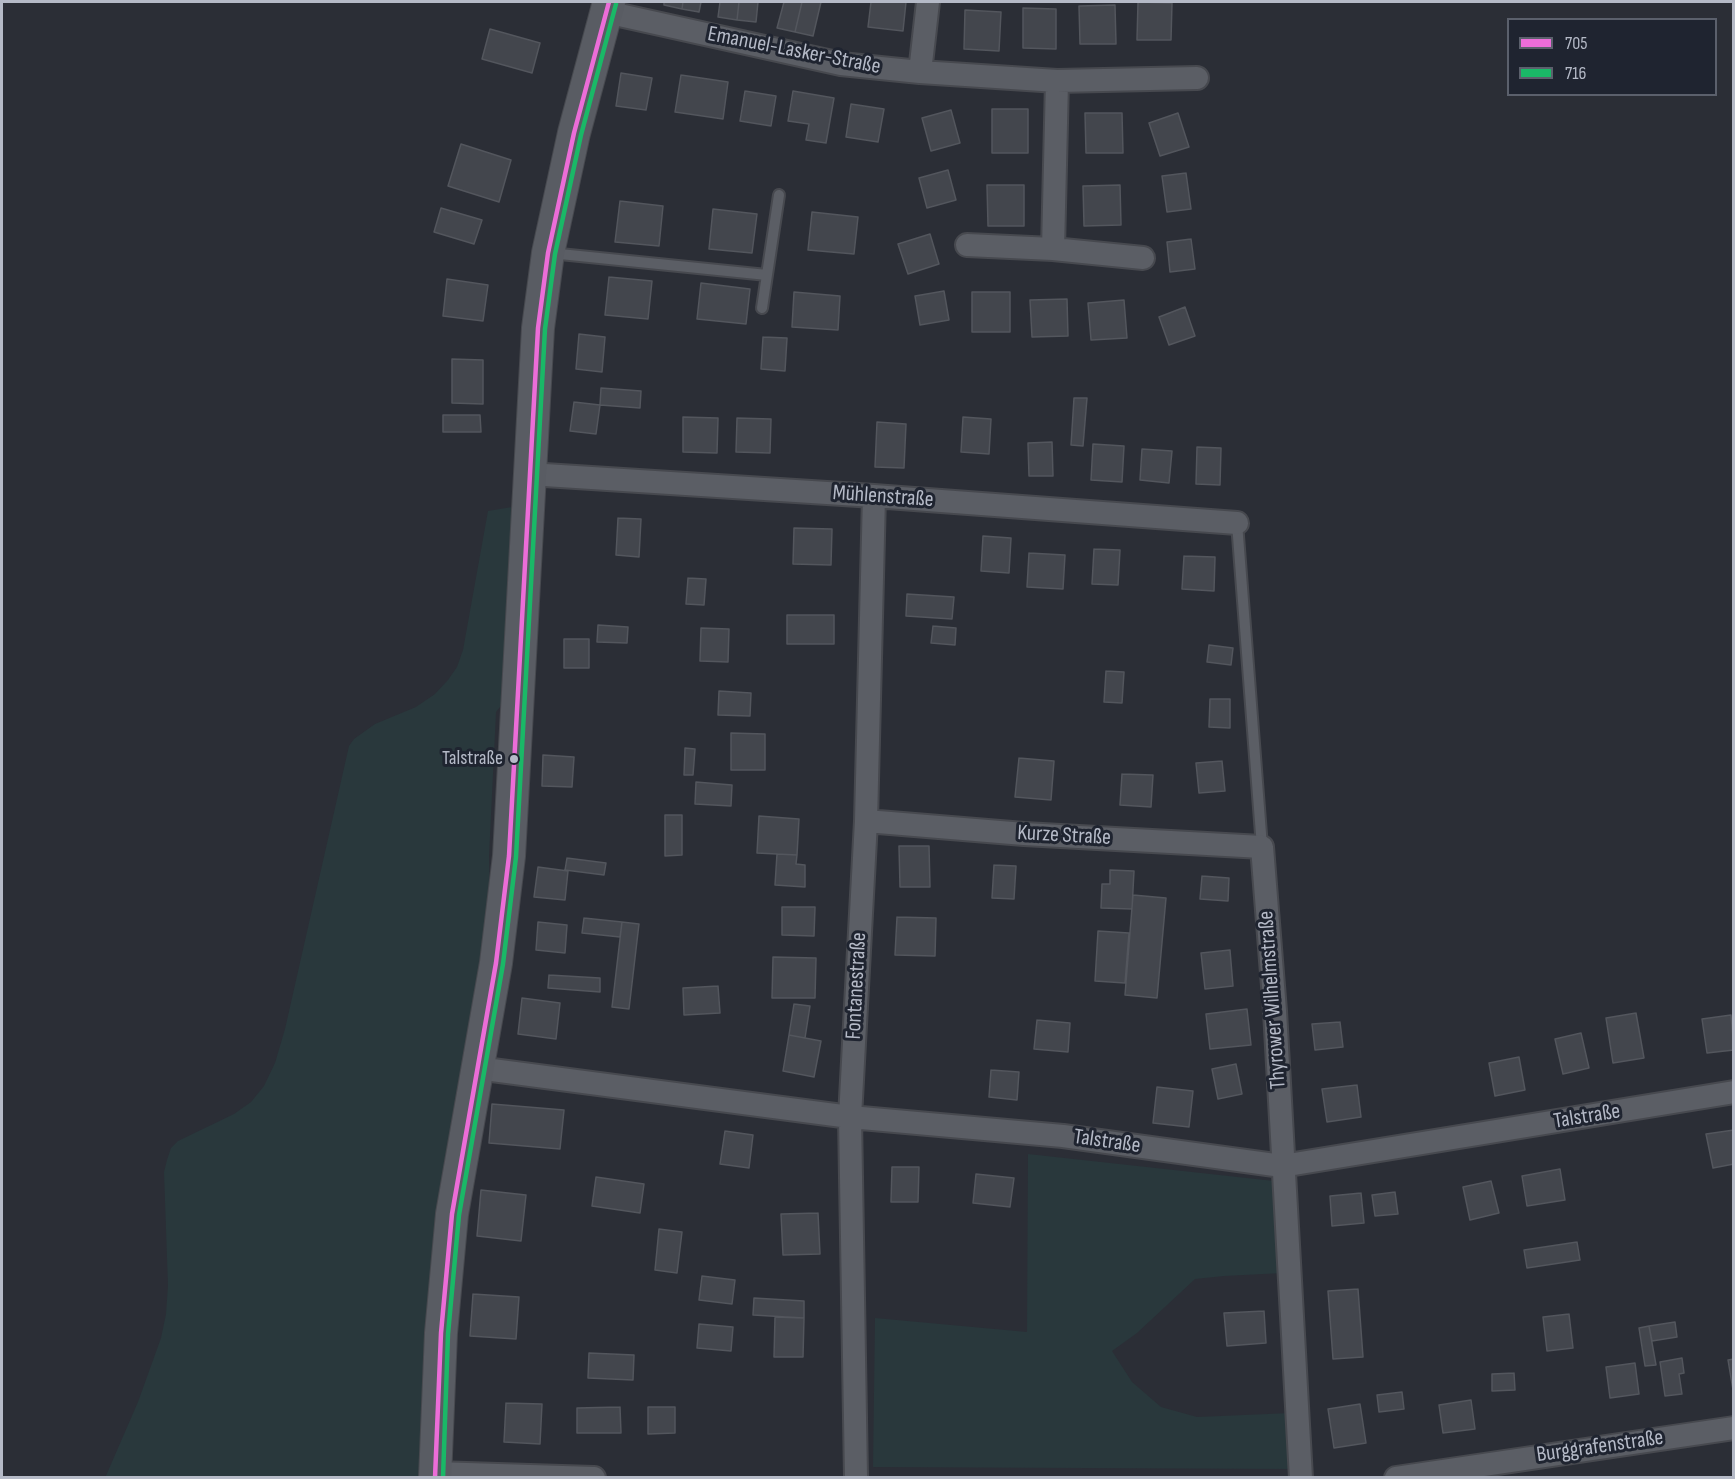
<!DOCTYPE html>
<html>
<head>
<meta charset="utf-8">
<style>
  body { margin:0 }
  #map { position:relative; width:1735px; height:1479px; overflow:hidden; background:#2b2e36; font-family:"Sofia Sans Condensed",sans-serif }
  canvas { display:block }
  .frame { position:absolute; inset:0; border:3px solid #b5bac7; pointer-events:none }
  .legend { position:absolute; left:1507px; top:18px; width:210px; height:78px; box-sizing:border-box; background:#1f2430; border:2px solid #5b606c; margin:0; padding:8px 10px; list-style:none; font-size:18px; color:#b5bac7 }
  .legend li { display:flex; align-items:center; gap:12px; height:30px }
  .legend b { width:30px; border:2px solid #5b606c }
</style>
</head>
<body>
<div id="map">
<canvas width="1735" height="1479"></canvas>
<div class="frame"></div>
<ul class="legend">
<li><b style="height:8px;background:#ec6dd8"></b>705</li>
<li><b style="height:8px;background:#1ab867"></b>716</li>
</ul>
</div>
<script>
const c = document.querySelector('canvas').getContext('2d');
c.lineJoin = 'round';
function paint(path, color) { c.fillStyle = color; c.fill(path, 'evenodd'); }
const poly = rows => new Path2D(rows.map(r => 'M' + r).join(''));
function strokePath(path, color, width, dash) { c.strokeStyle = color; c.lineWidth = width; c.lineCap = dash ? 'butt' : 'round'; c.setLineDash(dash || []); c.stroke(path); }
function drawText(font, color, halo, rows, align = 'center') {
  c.font = font + ' "Sofia Sans Condensed",sans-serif'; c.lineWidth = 6; c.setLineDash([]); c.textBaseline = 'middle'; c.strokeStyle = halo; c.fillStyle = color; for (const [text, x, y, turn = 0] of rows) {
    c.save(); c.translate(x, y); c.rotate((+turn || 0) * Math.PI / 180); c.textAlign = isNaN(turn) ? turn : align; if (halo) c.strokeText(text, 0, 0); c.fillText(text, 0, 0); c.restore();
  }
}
const green = poly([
  [518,506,507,698,496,712,489,856,490,923,426,1477,105,1478,138,1402,161,1338,166,1314,168,1286,164,1172,167,1160,171,1148,178,1141,234,1114,251,1102,264,1086,275,1063,285,1029,349,746,354,739,375,724,416,707,435,694,448,680,457,667,463,650,488,511],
  [1028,1154,1274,1181,1283,1273,1224,1276,1195,1279,1137,1333,1112,1351,1132,1382,1161,1407,1197,1417,1291,1413,1290,1469,873,1467,875,1318,1027,1332]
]);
const building = poly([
  [664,2,683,2,682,9,664,5,664,2],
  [683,2,701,2,699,12,682,9,683,2],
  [720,2,739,2,737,20,718,17,720,2],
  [739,2,758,2,756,22,737,20,739,2],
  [784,2,802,2,795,32,777,28,784,2],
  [802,2,821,2,813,36,795,32,802,2],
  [871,2,906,2,903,31,868,27,871,2],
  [1138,2,1172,3,1171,40,1137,40,1138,2],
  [1115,5,1116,44,1080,44,1079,6,1115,5],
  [1023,8,1056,9,1056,49,1023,48,1023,8],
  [965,10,1001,12,999,51,964,49,965,10],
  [490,29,540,43,532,73,482,59,490,29],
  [621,73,652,78,646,110,616,106,621,73],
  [681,75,728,82,723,119,675,112,681,75],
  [745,91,776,96,771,126,740,121,745,91],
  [793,91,834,98,826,143,806,140,809,124,788,121,793,91],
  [851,104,884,109,878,142,846,137,851,104],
  [992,109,1028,109,1028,153,992,153,992,109],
  [951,110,960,143,931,151,922,118,951,110],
  [1085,113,1122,113,1123,153,1086,153,1085,113],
  [1178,113,1189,147,1160,156,1149,123,1178,113],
  [461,144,511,160,499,202,448,186,461,144],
  [948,170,956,200,927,208,919,178,948,170],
  [1186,173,1191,209,1167,212,1162,176,1186,173],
  [987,185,1024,185,1024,226,988,226,987,185],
  [1120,185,1121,225,1084,226,1083,186,1120,185],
  [620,201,663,206,659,246,615,242,620,201],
  [441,208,482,220,474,244,434,232,441,208],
  [713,209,757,214,752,253,709,249,713,209],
  [812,212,858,217,854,254,808,250,812,212],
  [930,234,939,264,908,274,898,244,930,234],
  [1191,239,1195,269,1170,272,1167,242,1191,239],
  [609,277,652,281,648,319,605,315,609,277],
  [447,279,488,285,483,321,443,316,447,279],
  [701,283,750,289,746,324,697,319,701,283],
  [944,291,949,320,920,325,915,296,944,291],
  [794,292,840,296,838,330,792,327,794,292],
  [972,292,1010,292,1010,332,972,332,972,292],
  [1067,299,1068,336,1032,337,1030,300,1067,299],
  [1124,300,1127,338,1091,340,1088,303,1124,300],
  [1185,307,1195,336,1169,345,1159,317,1185,307],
  [579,334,605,337,602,372,576,369,579,334],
  [763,337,787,338,785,371,761,369,763,337],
  [452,359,483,360,483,404,452,403,452,359],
  [601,388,641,391,640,408,600,405,601,388],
  [1074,398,1087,398,1083,446,1071,445,1074,398],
  [574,402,600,405,596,434,570,431,574,402],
  [443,415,480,415,481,432,443,432,443,415],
  [683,417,718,418,717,453,683,452,683,417],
  [963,417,991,419,989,454,961,452,963,417],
  [737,418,771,419,770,453,736,452,737,418],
  [877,422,906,424,904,468,875,467,877,422],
  [1052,442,1053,476,1029,476,1028,443,1052,442],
  [1093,444,1124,446,1122,482,1091,480,1093,444],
  [1197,447,1221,448,1220,485,1196,484,1197,447],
  [1142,449,1172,451,1169,483,1140,480,1142,449],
  [618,518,641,519,639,557,616,555,618,518],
  [794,528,832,529,831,565,793,564,794,528],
  [983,536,1011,538,1009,573,981,571,983,536],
  [1094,549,1120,550,1118,585,1092,584,1094,549],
  [1029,553,1065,555,1063,589,1027,587,1029,553],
  [1184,556,1215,557,1214,591,1182,589,1184,556],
  [688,578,706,579,704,605,686,604,688,578],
  [907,594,954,597,952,619,906,616,907,594],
  [787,615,834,615,834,644,787,644,787,615],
  [598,625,628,627,627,643,597,642,598,625],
  [933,626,956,628,955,645,931,643,933,626],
  [701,628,729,629,728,662,700,661,701,628],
  [564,639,589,639,589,668,564,668,564,639],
  [1209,645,1233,648,1231,665,1207,662,1209,645],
  [1106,671,1124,672,1122,703,1104,702,1106,671],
  [719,691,751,693,750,716,718,715,719,691],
  [1210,699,1230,699,1230,728,1209,727,1210,699],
  [731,733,765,734,765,770,731,770,731,733],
  [685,748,695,749,693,775,684,775,685,748],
  [543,755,574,757,572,787,542,786,543,755],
  [1019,758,1054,761,1051,800,1015,797,1019,758],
  [1222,761,1225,791,1199,793,1196,763,1222,761],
  [1122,774,1153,775,1151,807,1120,805,1122,774],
  [696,782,732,785,731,806,695,804,696,782],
  [665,815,682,815,682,855,665,856,665,815],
  [759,816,799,819,797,855,757,853,759,816],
  [899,846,929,846,930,887,900,887,899,846],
  [777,854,797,855,796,864,805,865,805,887,775,885,777,854],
  [567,858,606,863,604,875,565,870,567,858],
  [994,865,1016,866,1014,899,992,898,994,865],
  [538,867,568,871,565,900,534,897,538,867],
  [1110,870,1134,871,1132,909,1101,908,1102,884,1110,884,1110,870],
  [1202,876,1229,878,1228,901,1200,899,1202,876],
  [1133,895,1166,898,1157,998,1125,995,1133,895],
  [782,907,815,907,814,936,782,935,782,907],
  [897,917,936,918,935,956,895,955,897,917],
  [584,918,622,922,620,937,582,933,584,918],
  [538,922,567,925,565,953,536,950,538,922],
  [622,922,639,924,629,1009,612,1007,622,922],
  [1098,931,1129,933,1125,983,1095,981,1098,931],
  [1230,950,1233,986,1205,989,1201,953,1230,950],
  [773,957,816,958,815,998,772,998,773,957],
  [549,975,600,978,600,992,548,988,549,975],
  [718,986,720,1013,684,1015,683,988,718,986],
  [522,998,560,1003,556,1039,518,1034,522,998],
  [794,1004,810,1006,805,1038,789,1035,794,1004],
  [1247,1009,1251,1045,1210,1049,1206,1014,1247,1009],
  [1636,1013,1644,1058,1613,1063,1606,1018,1636,1013],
  [1731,1015,1734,1050,1707,1053,1702,1019,1731,1015],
  [1037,1020,1070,1023,1068,1052,1034,1049,1037,1020],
  [1340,1022,1343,1047,1315,1050,1312,1024,1340,1022],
  [1581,1033,1589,1068,1563,1074,1555,1039,1581,1033],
  [789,1035,821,1041,814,1077,783,1071,789,1035],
  [1519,1057,1525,1090,1495,1096,1489,1063,1519,1057],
  [1236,1064,1242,1094,1218,1099,1212,1069,1236,1064],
  [991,1070,1019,1072,1017,1100,989,1097,991,1070],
  [1357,1085,1361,1117,1327,1122,1322,1089,1357,1085],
  [1157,1087,1193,1091,1189,1127,1153,1123,1157,1087],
  [492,1104,564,1110,560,1149,489,1143,492,1104],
  [1734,1130,1734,1164,1713,1168,1706,1134,1734,1130],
  [725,1131,753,1135,749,1168,720,1164,725,1131],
  [892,1167,919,1167,918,1202,891,1202,892,1167],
  [1560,1169,1565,1200,1527,1206,1522,1176,1560,1169],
  [976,1174,1014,1178,1010,1207,973,1203,976,1174],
  [596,1177,644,1184,640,1213,592,1206,596,1177],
  [1491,1181,1499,1213,1470,1220,1463,1187,1491,1181],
  [481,1190,526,1195,521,1241,477,1236,481,1190],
  [1395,1192,1398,1214,1375,1216,1372,1195,1395,1192],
  [1361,1193,1364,1223,1332,1226,1330,1196,1361,1193],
  [818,1213,820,1254,783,1255,781,1214,818,1213],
  [659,1229,682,1232,677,1273,655,1270,659,1229],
  [1577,1242,1580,1260,1527,1268,1524,1250,1577,1242],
  [702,1276,735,1280,732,1304,699,1300,702,1276],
  [1358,1289,1363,1357,1333,1359,1328,1291,1358,1289],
  [473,1294,519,1297,516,1339,470,1336,473,1294],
  [754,1298,804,1301,804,1318,753,1315,754,1298],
  [1264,1311,1266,1343,1227,1346,1224,1313,1264,1311],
  [1569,1314,1573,1348,1547,1351,1543,1317,1569,1314],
  [775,1317,804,1318,803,1357,774,1357,775,1317],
  [1675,1322,1677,1337,1652,1341,1649,1326,1675,1322],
  [699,1324,733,1327,731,1351,697,1348,699,1324],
  [1649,1326,1656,1365,1645,1366,1639,1328,1649,1326],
  [589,1353,634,1355,633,1380,588,1378,589,1353],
  [1682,1358,1684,1373,1679,1374,1682,1394,1665,1396,1660,1362,1682,1358],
  [1734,1359,1734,1390,1733,1390,1728,1360,1734,1359],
  [1635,1363,1639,1394,1610,1398,1606,1367,1635,1363],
  [1514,1373,1515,1390,1492,1391,1492,1374,1514,1373],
  [1402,1392,1404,1409,1379,1412,1377,1395,1402,1392],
  [1471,1400,1475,1429,1443,1433,1439,1405,1471,1400],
  [506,1403,542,1404,540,1444,504,1442,506,1403],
  [1360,1404,1366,1443,1334,1448,1328,1409,1360,1404],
  [620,1407,621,1433,577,1433,577,1408,620,1407],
  [648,1407,675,1407,675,1433,648,1434,648,1407]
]);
const service = poly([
  [550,253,767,275],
  [762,308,779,195],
  [1237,523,1262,847]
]);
const minor = poly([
  [606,12,841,64,920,72,1057,81,1197,78],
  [920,72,928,2],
  [967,245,1053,249,1143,258],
  [1053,249,1057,81],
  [529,474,874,496,1237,523],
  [866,821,1024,834,1262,847,1275,1011,1301,1478],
  [477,1068,850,1117,1063,1136,1282,1166,1734,1092],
  [435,1473,594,1478],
  [856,1478,850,1117,866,821,874,496],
  [1396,1478,1734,1428]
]);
const secondary = poly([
  [435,1478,441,1333,452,1214,496,963,509,856,538,328,548,253,574,133,609,2]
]);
const bus1 = poly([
  [435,1478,441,1333,452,1214,496,963,509,856,538,328,548,253,574,133,609,2]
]);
const bus2 = poly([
  [443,1478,448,1334,459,1215,503,964,516,857,545,329,555,254,581,135,616,4]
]);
const markers = [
  [514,759,5,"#b5bac7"]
];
const busNames = [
  ["Talstraße",503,759]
];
const streetNames = [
  ["Emanuel-Lasker-Straße",794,51,11],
  ["Mühlenstraße",883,497,4],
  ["Kurze Straße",1064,836,3],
  ["Fontanestraße",857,986,-87],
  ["Thyrower Wilhelmstraße",1273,1000,-94],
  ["Talstraße",1587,1117,-9],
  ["Talstraße",1107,1142,8],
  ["Burggrafenstraße",1600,1447,-8]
];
paint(green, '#29383c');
paint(building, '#43464d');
strokePath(building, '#53565d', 1.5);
strokePath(service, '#47494f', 14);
strokePath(minor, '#47494f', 26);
strokePath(secondary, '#47494f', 34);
strokePath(service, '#5b5e65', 10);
strokePath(minor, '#5b5e65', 22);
strokePath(secondary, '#595c63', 32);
strokePath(bus1, '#ec6dd8', 4.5);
strokePath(bus2, '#1ab867', 4.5);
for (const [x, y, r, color] of markers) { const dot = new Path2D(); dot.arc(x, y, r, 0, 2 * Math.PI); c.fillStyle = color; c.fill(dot); strokePath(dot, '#1f2430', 2); }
drawText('20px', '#b5bac7', '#1f2430', busNames, 'right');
drawText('22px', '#b5bac7', '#1f2430', streetNames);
</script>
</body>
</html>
